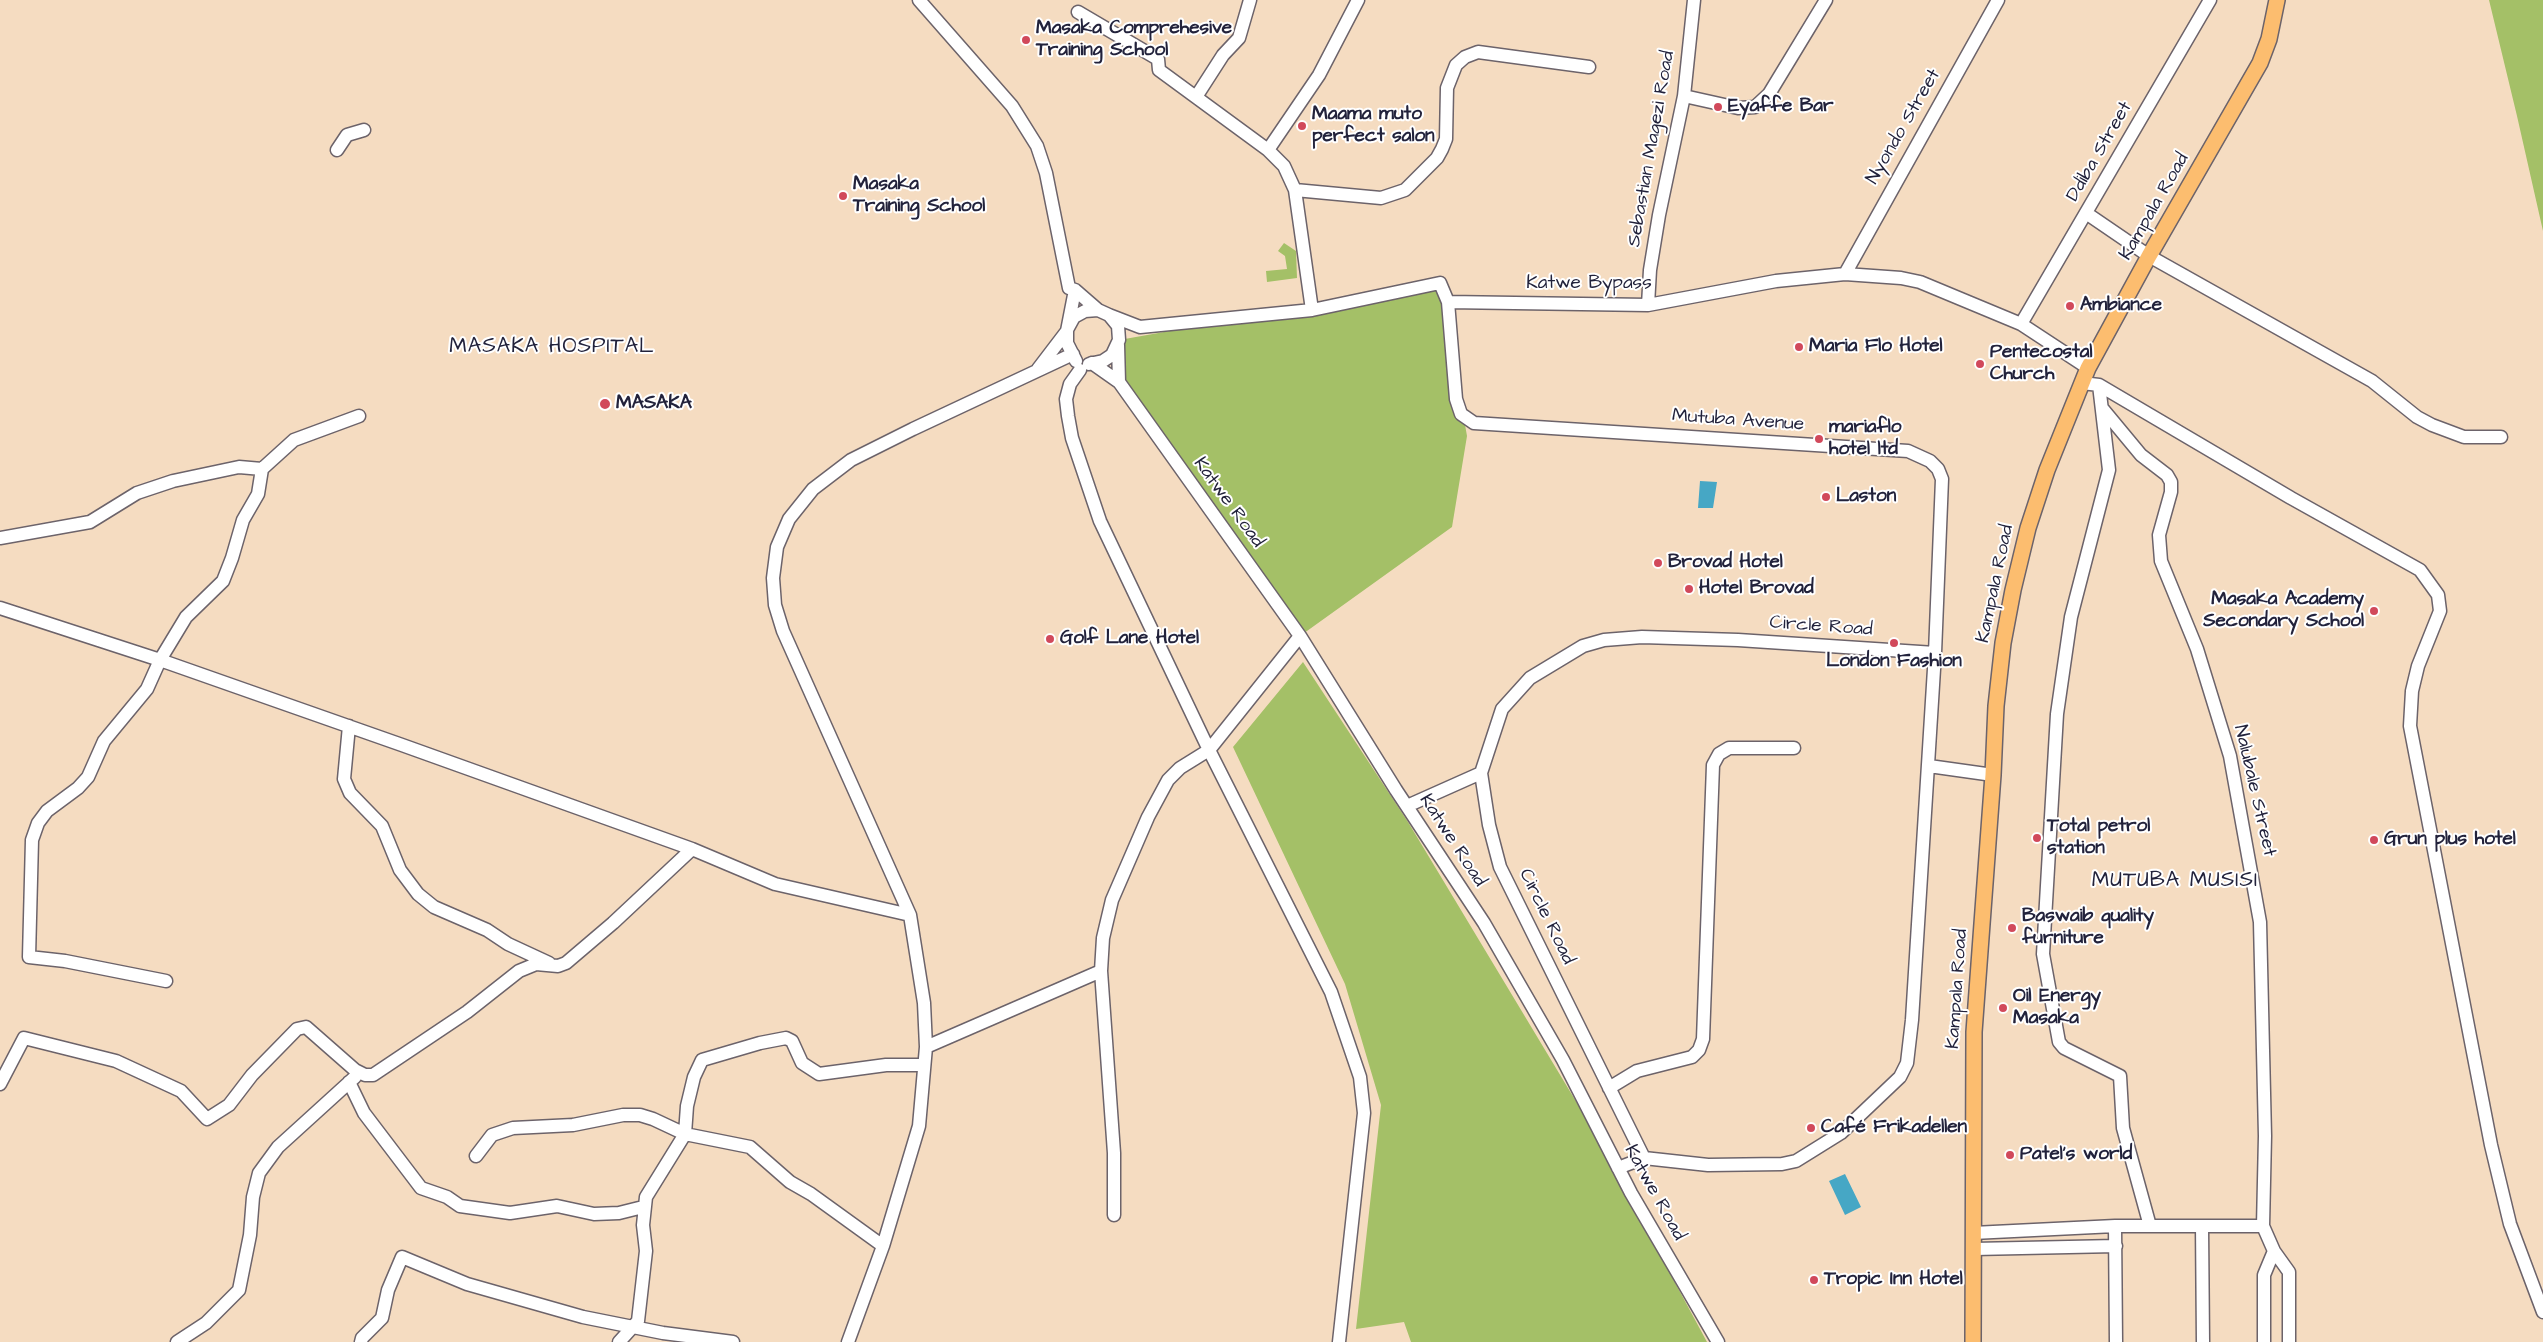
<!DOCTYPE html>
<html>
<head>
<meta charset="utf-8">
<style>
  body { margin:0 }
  canvas { display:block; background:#f5dcc1 }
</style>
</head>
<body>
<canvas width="2543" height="1342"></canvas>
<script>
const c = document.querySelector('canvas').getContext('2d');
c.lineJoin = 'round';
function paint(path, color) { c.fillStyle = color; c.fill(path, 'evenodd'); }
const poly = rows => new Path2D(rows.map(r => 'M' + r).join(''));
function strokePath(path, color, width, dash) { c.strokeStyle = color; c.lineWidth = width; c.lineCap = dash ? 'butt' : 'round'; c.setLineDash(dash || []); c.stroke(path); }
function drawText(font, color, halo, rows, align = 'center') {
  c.font = font + ' "Architects Daughter",sans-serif'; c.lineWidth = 4; c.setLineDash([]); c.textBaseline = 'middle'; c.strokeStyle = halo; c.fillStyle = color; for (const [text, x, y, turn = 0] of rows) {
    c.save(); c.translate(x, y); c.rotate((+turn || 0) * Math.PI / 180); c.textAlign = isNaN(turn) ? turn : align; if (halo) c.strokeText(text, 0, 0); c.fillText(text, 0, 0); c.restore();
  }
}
const green = poly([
  [2489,0,2543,0,2543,231,2517,116],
  [1284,243,1296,251,1297,278,1267,282,1266,271,1287,269,1285,256,1278,251],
  [1440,283,1467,436,1452,527,1300,636,1129,397,1119,340],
  [1303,662,1408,822,1589,1123,1707,1342,1411,1342,1404,1322,1356,1329,1381,1105,1345,984,1233,747]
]);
const water = poly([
  [1700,481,1717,482,1713,508,1698,508],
  [1845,1174,1861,1207,1845,1215,1829,1181]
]);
const minor = poly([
  [919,0,1012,106,1037,146,1046,173,1069,288,1075,290,1098,310],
  [1078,12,1158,59,1159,70,1268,150,1284,166,1295,190,1312,310],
  [1684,96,1738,108,1755,107,1769,94,1826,0],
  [1196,97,1223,55,1239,38,1250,0],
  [337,150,347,135,364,130],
  [1268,150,1319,75,1358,0],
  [1295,190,1381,198,1405,190,1437,158,1442,149,1446,139,1447,88,1456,65,1465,57,1478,52,1589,67],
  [2086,213,2149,256,2372,381,2417,417,2432,425,2464,437,2501,437],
  [1845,274,1998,0],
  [1075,290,1067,331,1067,343,1076,361],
  [1448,302,1456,399,1461,414,1474,423,1908,451,1930,461,1938,469,1942,479,1935,653],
  [1648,305,1650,270,1659,215,1684,96,1694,0],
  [1109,315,1140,327,1312,310,1440,283,1448,302,1648,305,1776,281,1845,274,1901,278,1920,282,2021,324,2088,368],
  [2021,324,2210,0],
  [1068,328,1074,317,1085,311,1098,310,1109,315,1118,326,1119,340,1112,355,1103,361,1089,364],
  [1118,345,1119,382],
  [1092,363,1119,382,1300,636,1396,790,1484,923,1563,1060,1631,1193,1718,1342],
  [1038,369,1067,331],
  [1080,370,1070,384,1066,399,1068,416,1072,438,1100,521,1209,750,1331,992,1360,1077,1364,1113,1339,1342],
  [2082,383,2099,385,2291,498,2420,570,2438,595,2440,611,2418,666,2412,691,2410,726,2491,1145,2510,1224,2543,1312],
  [2099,385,2109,470,2071,617,2057,714,2043,954,2059,1042,2064,1048,2120,1076,2123,1128,2150,1226],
  [2102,408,2141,455,2167,475,2171,482,2171,492,2159,535,2161,561,2197,649,2230,756,2260,922,2265,1136,2263,1226,2274,1251,2289,1272,2289,1342],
  [0,538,90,522,137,493,173,481,239,467,262,469,294,440,359,416],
  [0,608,160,660,402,745,692,849,775,884,910,915],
  [349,726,344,779,350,793,382,826,400,870,418,894,434,907,487,930,508,944,549,963],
  [1929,766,1993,775],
  [1407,806,1481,773],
  [166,981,65,961,29,957,32,840,38,823,47,811,78,788,88,777,104,741,147,689,160,660,186,617,223,581,232,558,243,520,258,494,262,469],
  [926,1047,1101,971],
  [349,1082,364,1113,421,1188,447,1197,460,1206,510,1213,557,1206,594,1214,619,1213,643,1207],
  [0,1084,24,1038,116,1061,181,1091,207,1119,229,1105,252,1075,297,1029,306,1027,355,1070,365,1075,373,1075,467,1012,519,971,536,964,558,966,566,963,613,923,692,849],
  [1609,1088,1637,1071,1692,1057,1699,1050,1703,1039,1713,765,1719,754,1729,748,1794,748],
  [476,1156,492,1135,513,1128,573,1125,623,1115,640,1115,653,1119,685,1134,687,1106,694,1077,702,1060,760,1043,786,1038,792,1041,802,1063,819,1074,886,1065,924,1065],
  [1618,1168,1644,1158,1708,1165,1782,1164,1796,1161,1841,1133,1900,1077,1907,1063,1912,1020,1935,653,1738,640,1642,637,1604,640,1583,646,1530,678,1502,709,1481,773,1489,825,1500,867,1644,1158],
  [1114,1215,1114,1153,1101,971,1103,938,1112,900,1148,817,1168,780,1180,768,1209,750,1300,636],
  [2115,1226,2116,1342],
  [2202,1226,2203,1342],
  [1973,1233,2115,1226,2263,1226],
  [1974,1249,2116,1246],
  [177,1342,206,1323,239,1290,250,1235,253,1197,259,1173,278,1147,355,1077],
  [361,1342,362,1338,382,1318,388,1290,402,1257,467,1284,583,1317,663,1333,733,1342],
  [619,1342,638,1321,646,1251,643,1225,646,1197,685,1134,750,1147,790,1182,811,1194,883,1246],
  [848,1342,883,1246,919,1126,926,1047,924,1003,910,915,783,631,775,605,773,578,777,547,789,519,813,489,851,460,913,429,1073,354],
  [2264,1342,2264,1275,2274,1251]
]);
const major = poly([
  [1973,1342,1974,1032,1993,775,1996,706,2003,643,2013,590,2028,528,2047,470,2088,368,2149,256,2260,63,2269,39,2277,0]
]);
const markers = [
  [1026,40,5,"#d1495b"],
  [1718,107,5,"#d1495b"],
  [1302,126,5,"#d1495b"],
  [843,196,5,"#d1495b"],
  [2070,306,5,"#d1495b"],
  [1799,347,5,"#d1495b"],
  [1980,364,5,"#d1495b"],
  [605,404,6,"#d1495b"],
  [1819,439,5,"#d1495b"],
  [1826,497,5,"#d1495b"],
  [1658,563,5,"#d1495b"],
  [1689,589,5,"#d1495b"],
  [2374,611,5,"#d1495b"],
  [1050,639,5,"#d1495b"],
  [1894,643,5,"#d1495b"],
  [2037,838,5,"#d1495b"],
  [2374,840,5,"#d1495b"],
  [2012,928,5,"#d1495b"],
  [2003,1008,5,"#d1495b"],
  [1811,1128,5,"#d1495b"],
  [2010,1155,5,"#d1495b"],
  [1814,1280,5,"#d1495b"]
];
const poiNames = [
  ["Masaka Comprehesive",1036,29],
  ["Training School",1036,51],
  ["Eyaffe Bar",1728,107],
  ["Maama muto",1312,115],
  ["perfect salon",1312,137],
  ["Masaka",853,185],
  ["Training School",853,207],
  ["Ambiance",2080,306],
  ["Maria Flo Hotel",1809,347],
  ["Pentecostal",1990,353],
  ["Church",1990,375],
  ["MASAKA",616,404],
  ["mariaflo",1829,428],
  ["hotel ltd",1829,450],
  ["Laston",1836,497],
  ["Brovad Hotel",1668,563],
  ["Hotel Brovad",1699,589],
  ["Masaka Academy",2364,600,"right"],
  ["Secondary School",2364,622,"right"],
  ["Golf Lane Hotel",1060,639],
  ["London Fashion",1894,662,"center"],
  ["Total petrol",2047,827],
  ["station",2047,849],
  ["Grun plus hotel",2384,840],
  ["Baswaib quality",2022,917],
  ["furniture",2022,939],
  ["Oil Energy",2013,997],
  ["Masaka",2013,1019],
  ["Café Frikadellen",1821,1128],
  ["Patel's world",2020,1155],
  ["Tropic Inn Hotel",1824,1280]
];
const streetNames = [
  ["Nyondo Street",1904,127,-60],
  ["Sebastian Magezi Road",1652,149,-80],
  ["Ddiba Street",2100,152,-60],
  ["Kampala Road",2155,207,-60],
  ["Katwe Bypass",1589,284],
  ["Mutuba Avenue",1738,421,4],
  ["Katwe Road",1228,503,54],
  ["Kampala Road",1996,584,-78],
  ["Circle Road",1821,627,4],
  ["Nalubale Street",2254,791,77],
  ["Katwe Road",1452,841,57],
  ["Circle Road",1546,917,64],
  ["Kampala Road",1958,989,-86],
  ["Katwe Road",1654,1193,61]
];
const quarterNames = [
  ["MASAKA HOSPITAL",552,348],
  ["MUTUBA MUSISI",2175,882]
];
paint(green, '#a4c067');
paint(water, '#46a7c5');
strokePath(minor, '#6c636a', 15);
strokePath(major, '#6c636a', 18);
strokePath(minor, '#fff', 12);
strokePath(major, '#fcbd6f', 15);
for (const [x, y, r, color] of markers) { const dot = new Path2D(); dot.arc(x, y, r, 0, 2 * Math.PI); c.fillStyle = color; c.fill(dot); strokePath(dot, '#fff', 2); }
drawText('bold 19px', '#22223b', '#fff', poiNames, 'left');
drawText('19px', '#22223b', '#fff', streetNames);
c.letterSpacing = '1px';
drawText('21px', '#22223b', '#fff', quarterNames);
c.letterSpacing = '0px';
</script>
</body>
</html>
